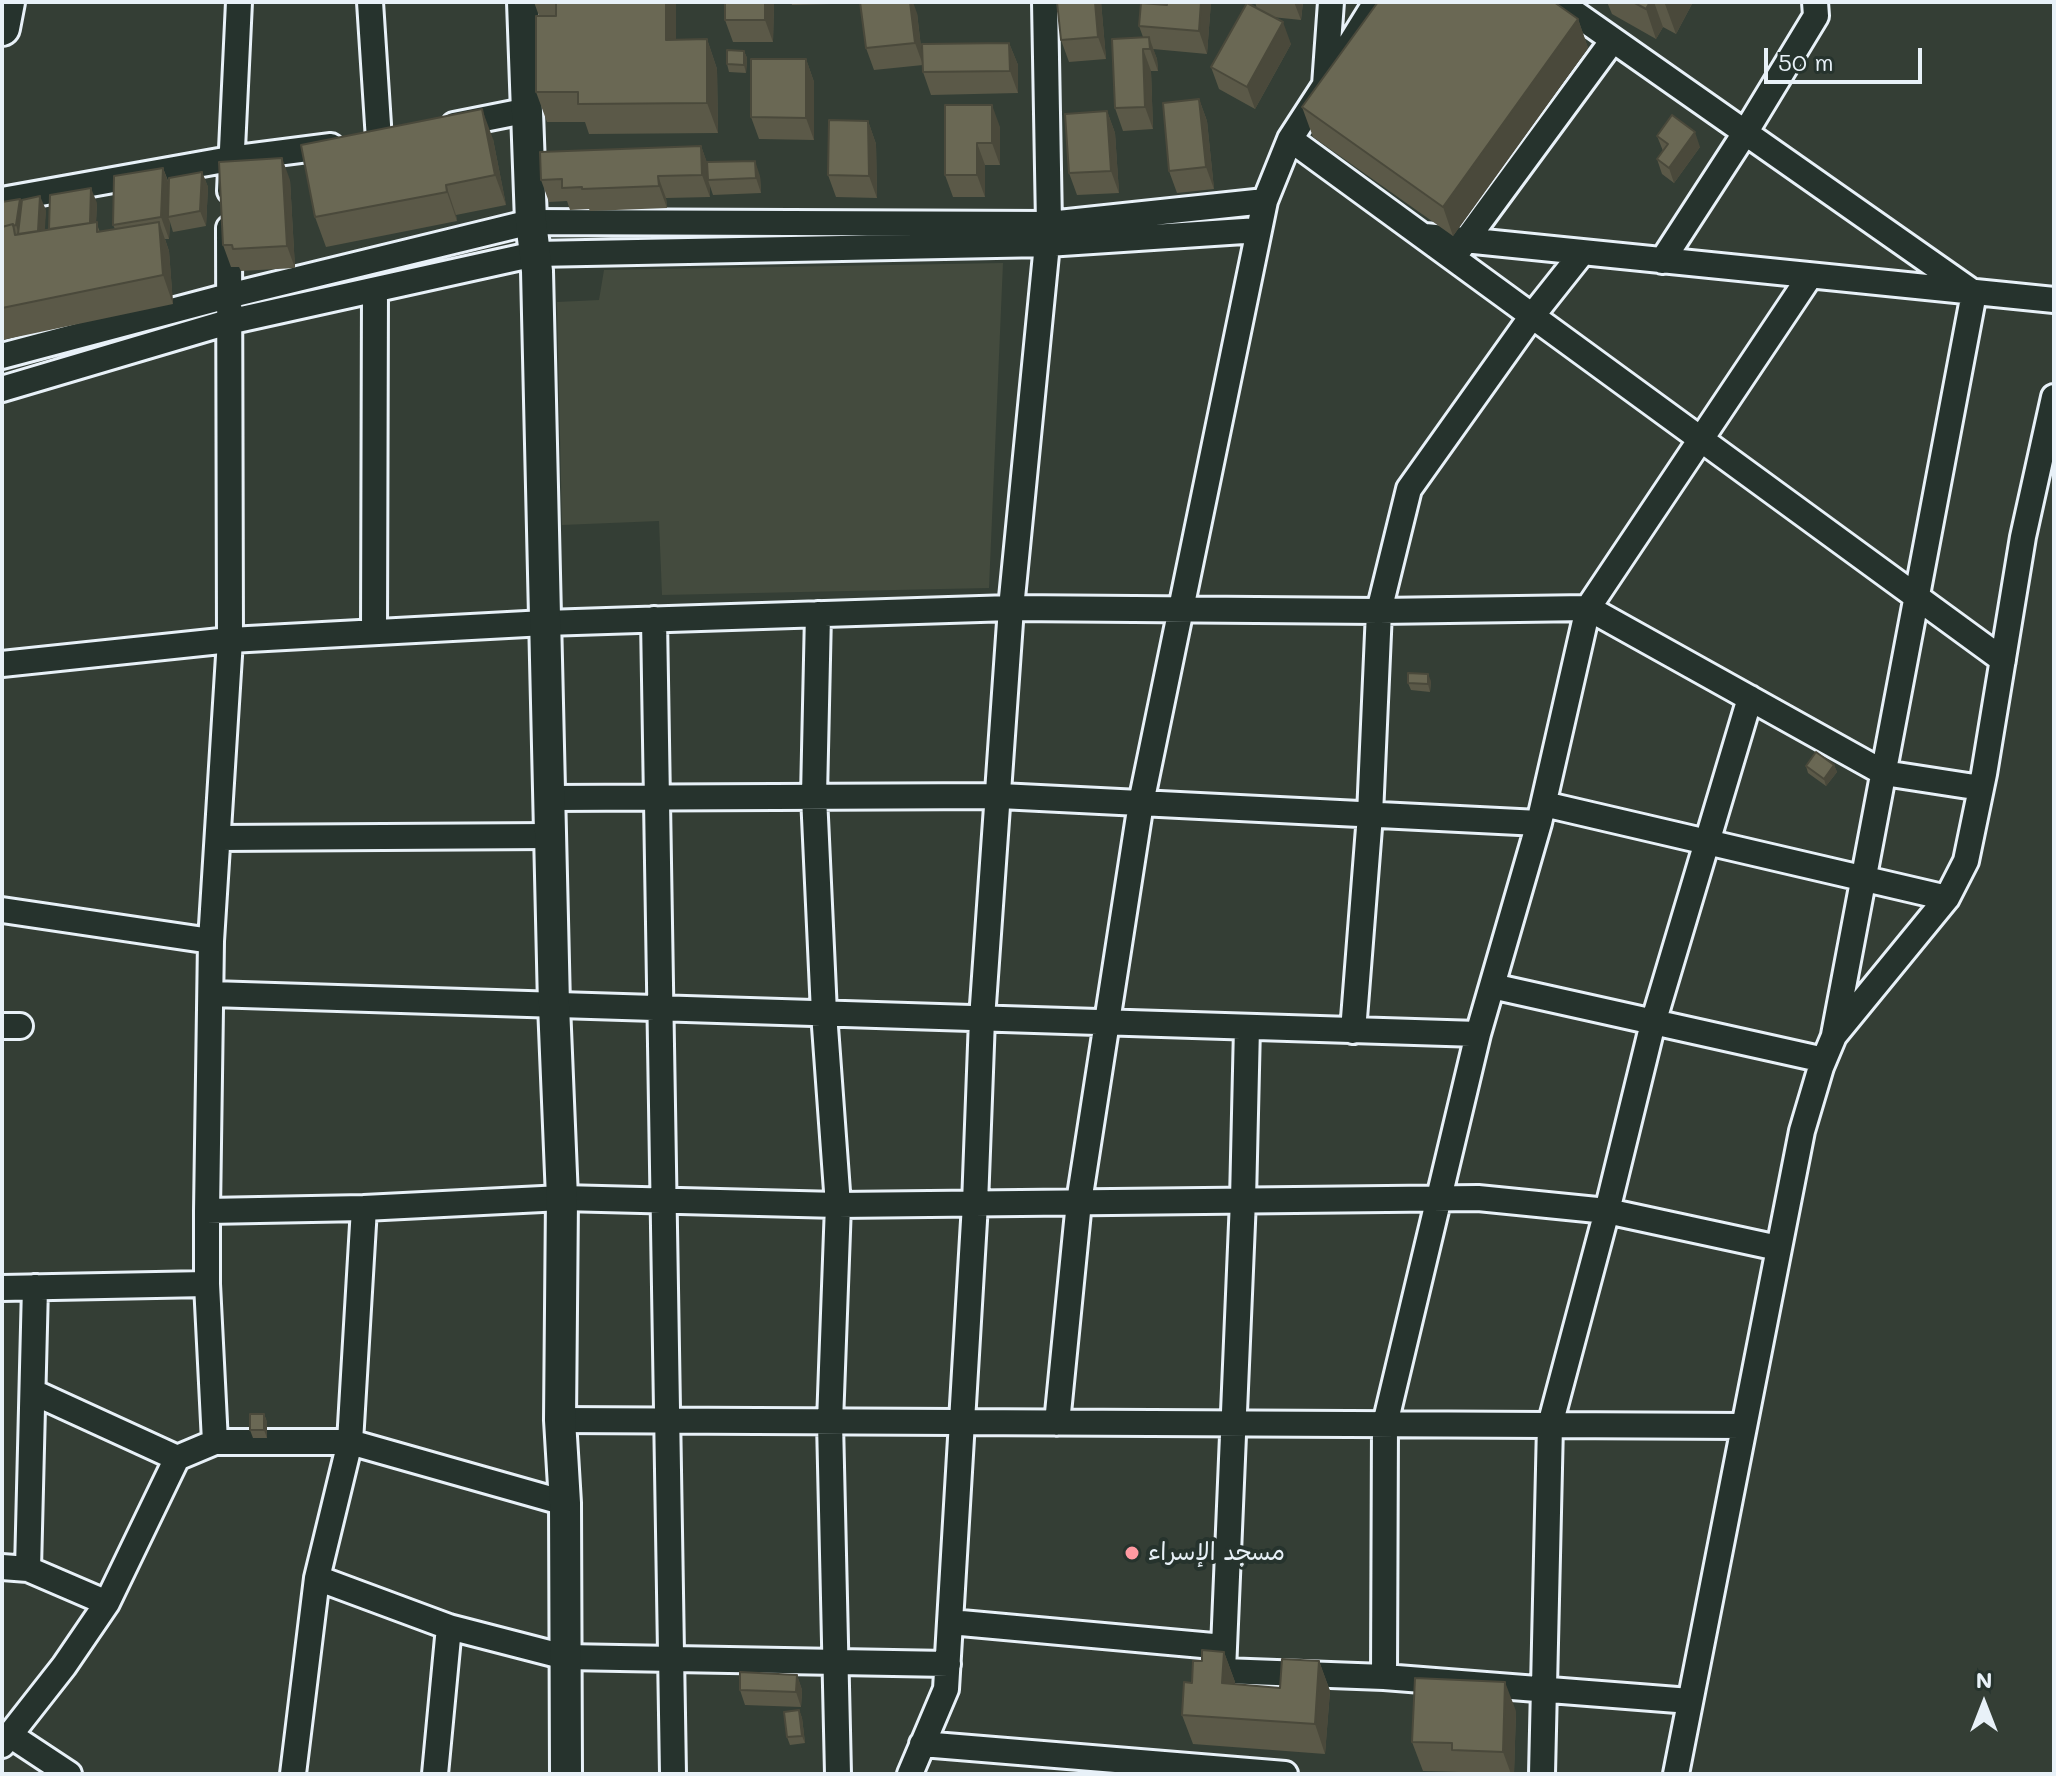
<!DOCTYPE html>
<html>
<head>
<meta charset="utf-8">
<style>
  body { margin:0 }
  #map { position:relative; width:2056px; height:1776px; overflow:hidden; background:#343e35; font-family:Mali,sans-serif }
  canvas { display:block }
  .frame { position:absolute; inset:0; border:4px solid #e8f1f8; pointer-events:none }
  .north { position:absolute; left:1944px; top:1664px; width:80px; height:80px; -webkit-text-stroke:6px #26332d; paint-order:stroke; rotate:0deg; font-size:22px; font-weight:700; line-height:32px; text-align:center; color:#e8f1f8 }
  .north::after { content:''; display:block; margin:auto; width:28px; height:36px; background:#e8f1f8; clip-path:polygon(50% 0,100% 100%,50% 72%,0 100%) }
  .scale { position:absolute; left:1764px; top:48px; width:158px; height:36px; box-sizing:border-box; border:4px solid #e8f1f8; border-top:0; padding-left:10px; font-size:24px; line-height:28px; white-space:nowrap; color:#e8f1f8; -webkit-text-stroke:6px #26332d; paint-order:stroke }
</style>
</head>
<body>
<div id="map">
<canvas width="2056" height="1776"></canvas>
<div class="frame"></div>
<div class="north">N</div>
<div class="scale">50 m</div>
</div>
<script>
const c = document.querySelector('canvas').getContext('2d');
c.lineJoin = 'round';
function paint(path, color) { c.fillStyle = color; c.fill(path, 'evenodd'); }
const poly = rows => new Path2D(rows.map(r => 'M' + r).join(''));
function strokePath(path, color, width, dash) { c.strokeStyle = color; c.lineWidth = width; c.lineCap = dash ? 'butt' : 'round'; c.setLineDash(dash || []); c.stroke(path); }
function drawText(font, color, halo, rows, align = 'center') {
  c.font = font + ' Mali,"Playpen Sans Arabic",sans-serif'; c.lineWidth = 8; c.setLineDash([]); c.textBaseline = 'middle'; c.strokeStyle = halo; c.fillStyle = color; for (const [text, x, y, turn = 0] of rows) {
    c.save(); c.translate(x, y); c.rotate((+turn || 0) * Math.PI / 180); c.textAlign = isNaN(turn) ? turn : align; if (halo) c.strokeText(text, 0, 0); c.fillText(text, 0, 0); c.restore();
  }
}
const built = poly([
  [1003,263,989,588,662,595,659,521,562,525,557,302,599,300,604,270]
]);
const minor = poly([
  [370,2,379,140],
  [1559,2,1974,293,1834,1035],
  [1347,49,1376,2],
  [454,125,529,110],
  [1290,139,2003,660],
  [230,191,239,2],
  [2,200,230,159,331,146],
  [229,228,230,640,211,941,207,1211,207,1284,215,1442,350,1442,565,1503],
  [1425,236,2054,300],
  [1458,251,1613,40],
  [1662,261,1745,133,1816,16,1815,2],
  [2,356,228,296,531,222,1049,224,1265,201],
  [2,389,228,322,535,254,1047,244,1259,230],
  [818,614,814,796,824,1013,838,1205,830,1422,838,1774],
  [654,619,673,1774],
  [374,632,375,290],
  [2,664,230,640,545,623,1011,608,1379,611,1588,608,1884,773,1981,788],
  [549,798,1000,796,1539,823],
  [1544,804,1947,898],
  [219,838,549,836],
  [2,910,211,941],
  [1492,986,1824,1060],
  [211,994,1478,1034],
  [2,1026,20,1026],
  [1247,1027,1243,1200,1223,1671,1384,1677,1690,1701],
  [1353,1031,1370,815,1379,611,1409,489,1532,316,1582,253],
  [207,1211,364,1208],
  [2,1288,207,1284],
  [33,1392,177,1458],
  [560,1420,1743,1426],
  [1057,1423,1079,1202,1141,803,1265,201,1290,139,1325,85,1331,2],
  [2,1567,28,1569,107,1603],
  [28,1569,35,1287],
  [317,1578,449,1627,565,1657,948,1664],
  [950,1622,1224,1647],
  [1384,1677,1385,1424,1478,1034,1539,823,1588,608,1810,276],
  [10,1735,69,1774],
  [922,1744,1285,1774],
  [2,1745,64,1666,107,1603,177,1458,215,1442],
  [293,1774,317,1578,350,1442,364,1208,562,1198,838,1205,1478,1198,1607,1211,1778,1248],
  [435,1774,449,1627],
  [910,1774,946,1689,975,1204,982,1019,1011,608,1049,224,1045,2],
  [1542,1774,1550,1425,1607,1211,1653,1023,1750,698],
  [1676,1774,1802,1131,1821,1067,1834,1036,1947,898,1966,861,1984,774,2023,537,2054,397]
]);
const tertiary = poly([
  [523,2,531,222,537,271,554,1005,562,1198,560,1420,565,1503,566,1774]
]);
const secondary = poly([
  [2,28,7,2]
]);
const wall = poly([
  [534,2,676,2,676,40,707,39,717,69,718,133,589,134,585,122,547,122,536,92,539,16],
  [774,2,773,42,733,42,725,20],
  [791,2,832,2,832,4,792,5],
  [1101,2,1106,59,1069,62,1061,40],
  [1167,2,1211,2,1207,54,1153,49,1157,59,1158,71,1151,71,1153,129,1123,131,1115,108,1143,37,1139,26,1167,5],
  [1255,2,1303,2,1301,20,1272,17,1291,44,1255,109,1219,89,1211,67,1257,9],
  [1607,2,1693,2,1676,34,1663,27,1656,39,1612,14],
  [917,13,923,64,1009,43,1018,65,1018,93,931,95,923,72,923,65,874,70,866,48],
  [1578,19,1588,48,1453,236,1313,137,1302,107],
  [744,51,747,58,746,73,729,72,727,64],
  [806,59,814,82,814,140,759,139,751,117],
  [1199,99,1207,121,1214,189,1177,193,1169,171],
  [945,105,1000,127,1000,165,985,165,985,197,953,197,945,175],
  [1107,111,1115,133,1119,193,1077,195,1069,173],
  [868,121,876,144,877,198,836,197,828,175],
  [1657,136,1700,147,1674,183,1662,174,1657,159,1663,151],
  [493,139,506,205,456,215,457,221,326,247,315,217],
  [701,146,707,163,760,176,761,193,713,195,710,186,710,197,666,198,667,208,590,211,589,209,570,210,567,201,549,202,541,180],
  [163,168,169,183,202,172,208,187,206,226,173,232,170,222,169,239,165,239,169,251,173,304,2,340,2,202,20,199,22,204,46,210,44,230,49,229,97,203,96,222,100,232,115,229,113,225],
  [290,180,295,268,241,271,239,267,231,267,223,245],
  [1431,681,1430,692,1411,690,1408,683],
  [1834,765,1837,772,1826,786,1808,773,1806,766],
  [264,1414,267,1422,267,1438,253,1438,250,1430],
  [1224,1652,1235,1682,1235,1684,1280,1688,1319,1661,1330,1691,1325,1754,1193,1744,1182,1715,1192,1683,1202,1661],
  [797,1675,802,1690,801,1707,745,1705,740,1690],
  [799,1710,802,1718,805,1743,790,1745,787,1737],
  [1516,1711,1514,1774,1461,1774,1460,1772,1423,1771,1412,1742]
]);
const shadedWall = poly([
  [666,2,676,2,676,69,666,40],
  [765,2,774,2,773,42,765,20],
  [910,2,913,2,917,13,923,65,915,43],
  [1095,2,1101,2,1106,59,1098,37],
  [1201,2,1211,2,1207,54,1199,31],
  [1294,2,1303,2,1301,20],
  [1650,2,1654,2,1663,27,1656,39,1646,9],
  [1666,2,1693,2,1676,34,1665,4],
  [1578,19,1588,48,1453,236,1443,207],
  [1283,22,1291,44,1255,109,1247,87],
  [1149,37,1157,59,1158,71,1150,49],
  [707,39,717,69,718,133,707,103],
  [1009,43,1018,65,1018,93,1010,71],
  [1143,49,1151,71,1153,129,1145,107],
  [744,51,747,58,746,73,744,65],
  [806,59,814,82,814,140,806,118],
  [1199,99,1207,121,1214,189,1206,167],
  [992,105,1000,127,1000,165,992,143],
  [482,109,493,139,506,205,495,175],
  [1107,111,1115,133,1119,193,1111,171],
  [868,121,876,144,877,198,869,176],
  [1695,132,1700,147,1674,183,1669,168],
  [977,143,985,165,985,197,977,175],
  [701,146,709,168,708,180,710,186,710,197,702,175],
  [282,158,290,180,295,268,287,246],
  [755,161,760,176,761,193,756,178],
  [163,168,171,190,168,217,170,222,169,239,161,217],
  [202,172,208,187,206,226,200,211],
  [658,176,666,198,667,208,659,186],
  [446,185,456,215,457,221,447,192],
  [91,188,97,203,95,244,89,229],
  [40,196,46,210,44,246,38,231],
  [20,199,26,214,19,234,16,225],
  [159,222,169,251,173,304,163,275],
  [1428,674,1431,681,1430,692,1428,684],
  [1834,765,1837,772,1826,786,1824,779],
  [264,1414,267,1422,267,1438,264,1430],
  [1224,1652,1235,1682,1233,1713,1222,1683],
  [1319,1661,1330,1691,1325,1754,1315,1724],
  [797,1675,802,1690,801,1707,796,1692],
  [1505,1682,1516,1711,1514,1774,1511,1774,1503,1752],
  [799,1710,802,1718,805,1743,802,1736]
]);
const building = poly([
  [556,2,666,2,666,40,707,39,707,103,578,104,578,92,536,92,536,16,556,16,556,2],
  [725,2,765,2,765,20,725,20,725,2],
  [860,2,910,2,915,43,866,48,860,2],
  [1057,2,1095,2,1098,37,1061,40,1057,2],
  [1167,2,1201,2,1199,31,1139,26,1141,3,1167,5,1167,2],
  [1378,2,1554,2,1578,19,1443,207,1302,107,1378,2],
  [1633,2,1650,2,1646,9,1633,2],
  [1247,3,1283,22,1247,87,1211,67,1247,3],
  [1149,37,1150,49,1143,49,1145,107,1115,108,1112,39,1149,37],
  [1009,43,1010,71,923,72,922,44,1009,43],
  [727,50,744,51,744,65,727,64,727,50],
  [751,59,806,59,806,118,751,117,751,59],
  [1199,99,1206,167,1169,171,1163,103,1199,99],
  [945,105,992,105,992,143,977,143,977,175,945,175,945,105],
  [482,109,495,175,446,185,447,192,315,217,301,145,482,109],
  [1107,111,1111,171,1069,173,1065,114,1107,111],
  [1672,115,1695,132,1669,168,1657,159,1668,144,1657,136,1672,115],
  [829,120,868,121,869,176,828,175,829,120],
  [701,146,702,175,658,176,659,186,582,189,582,187,562,188,562,179,541,180,540,152,701,146],
  [282,158,287,246,233,249,232,245,223,245,219,162,282,158],
  [755,161,756,178,708,180,707,162,755,161],
  [163,168,161,217,113,225,114,176,163,168],
  [202,172,200,211,168,217,169,178,202,172],
  [91,188,90,223,49,229,50,195,91,188],
  [40,196,38,231,18,234,22,200,40,196],
  [20,199,16,225,13,226,13,224,2,227,2,202,20,199],
  [97,222,97,232,159,222,163,275,2,308,2,227,13,224,15,235,97,222],
  [1408,673,1428,674,1428,684,1408,683,1408,673],
  [1816,752,1834,765,1824,779,1806,766,1816,752],
  [250,1414,264,1414,264,1430,250,1430,250,1414],
  [1202,1650,1224,1652,1222,1683,1280,1688,1282,1659,1319,1661,1315,1724,1182,1715,1184,1682,1192,1683,1193,1661,1202,1661,1202,1650],
  [740,1672,797,1675,796,1692,740,1690,740,1672],
  [1415,1678,1505,1682,1503,1752,1452,1750,1452,1743,1412,1742,1415,1678],
  [799,1710,802,1736,787,1737,784,1712,799,1710]
]);
const markers = [
  [1132,1553,8,"#ff9aa2"]
];
const poiNames = [
  ["مسجد الإسراء",1148,1553]
];
paint(built, '#444b3e');
strokePath(minor, '#e8f1f8', 30);
strokePath(tertiary, '#e8f1f8', 36);
strokePath(secondary, '#e8f1f8', 40);
strokePath(minor, '#26332d', 24);
strokePath(tertiary, '#26332d', 30);
strokePath(secondary, '#26332d', 34);
paint(wall, '#5b5948');
paint(shadedWall, '#4a493b');
paint(building, '#6a6854');
strokePath(building, '#4a493b', 2);
for (const [x, y, r, color] of markers) { const dot = new Path2D(); dot.arc(x, y, r, 0, 2 * Math.PI); c.fillStyle = color; c.fill(dot); strokePath(dot, '#26332d', 3); }
drawText('24px', '#e8f1f8', '#26332d', poiNames, 'left');
</script>
</body>
</html>
